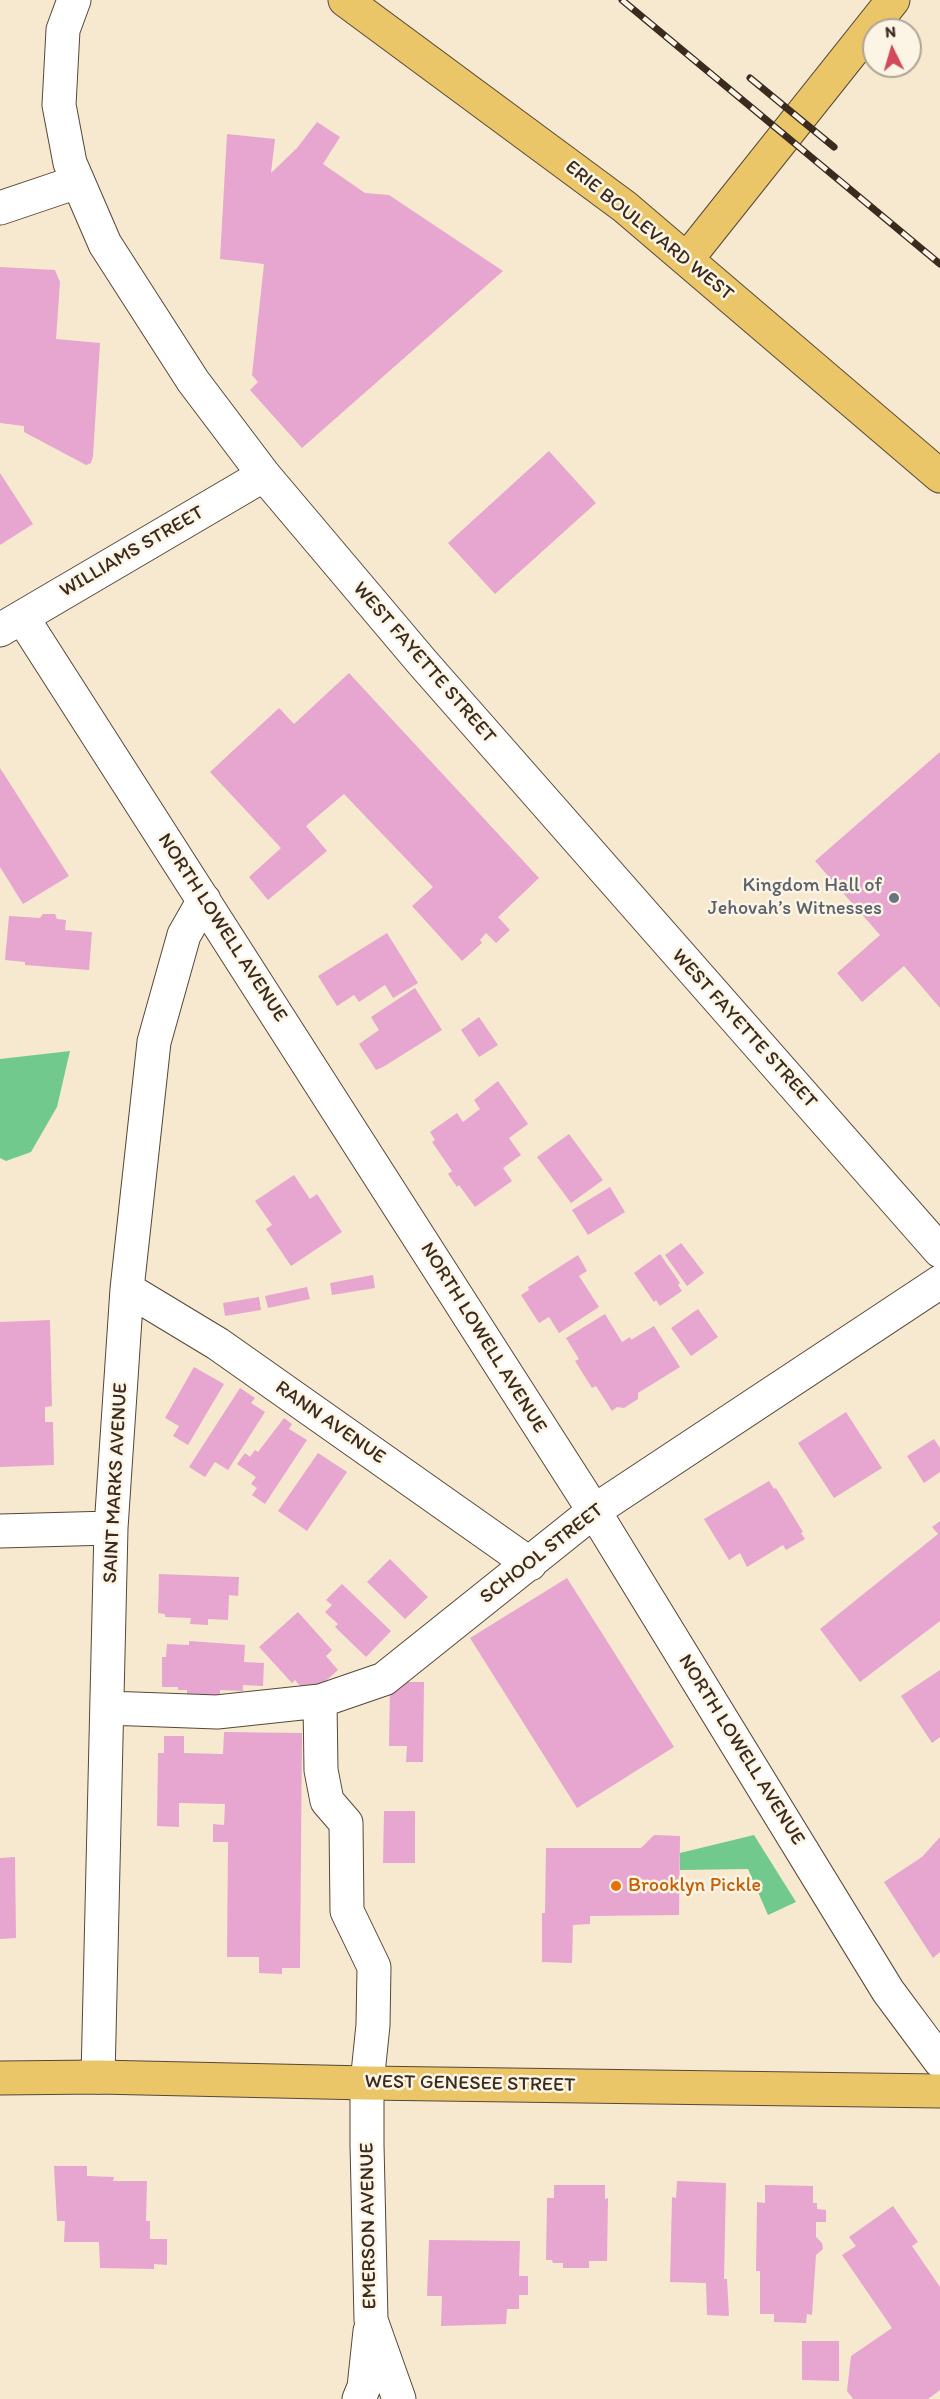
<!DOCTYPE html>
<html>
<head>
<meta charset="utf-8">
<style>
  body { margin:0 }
  #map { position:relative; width:940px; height:2399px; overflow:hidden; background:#f6e9d0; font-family:Itim,sans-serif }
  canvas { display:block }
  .north { position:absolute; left:862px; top:18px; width:60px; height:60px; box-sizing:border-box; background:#fcf5e5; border:2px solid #afa495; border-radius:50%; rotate:355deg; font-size:16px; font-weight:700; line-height:24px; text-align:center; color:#3b2a1e }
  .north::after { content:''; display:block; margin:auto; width:21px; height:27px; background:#d1495b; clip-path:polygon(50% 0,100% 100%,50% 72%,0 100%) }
</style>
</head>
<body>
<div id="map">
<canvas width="940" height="2399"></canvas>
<div class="north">N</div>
</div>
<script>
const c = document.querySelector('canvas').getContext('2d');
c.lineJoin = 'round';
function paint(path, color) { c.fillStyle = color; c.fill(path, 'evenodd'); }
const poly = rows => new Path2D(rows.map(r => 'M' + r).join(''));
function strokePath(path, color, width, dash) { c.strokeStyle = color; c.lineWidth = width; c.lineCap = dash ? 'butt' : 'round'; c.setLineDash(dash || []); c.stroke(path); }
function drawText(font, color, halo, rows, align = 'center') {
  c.font = font + ' Itim,sans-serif'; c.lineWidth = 5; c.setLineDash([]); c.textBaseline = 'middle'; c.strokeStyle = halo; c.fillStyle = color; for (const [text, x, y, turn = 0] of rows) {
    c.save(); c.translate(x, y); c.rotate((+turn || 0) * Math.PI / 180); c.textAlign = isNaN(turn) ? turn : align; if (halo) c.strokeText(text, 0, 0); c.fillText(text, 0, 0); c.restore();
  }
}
const green = poly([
  [70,1051,57,1107,31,1152,6,1161,0,1158,0,1059],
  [754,1835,796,1902,768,1915,748,1869,680,1870,680,1853]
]);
const building = poly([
  [317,122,340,137,323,164,365,193,389,195,503,271,302,448,250,390,258,382,252,375,264,264,220,259,227,134,275,139,271,173,297,148],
  [0,267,55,270,60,282,56,339,100,343,93,456,91,463,86,465,24,432,24,426,0,423],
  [549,451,596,503,495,594,448,543],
  [0,473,33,524,0,545],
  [349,673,539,878,498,917,510,930,496,943,486,933,480,940,482,943,462,961,412,906,433,887,344,794,306,826,327,851,268,900,249,877,281,848,210,772,279,708,294,724],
  [940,752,940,1008,904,966,862,1002,837,973,880,935,815,861],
  [0,768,69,876,23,904,0,867],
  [43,914,55,914,57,919,66,920,65,930,92,932,89,970,25,965,25,962,5,960,9,916,40,918],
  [387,933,418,983,393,998,385,985,359,1002,354,995,337,1006,318,976],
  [415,988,442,1030,383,1067,376,1070,359,1044,379,1030,371,1017],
  [479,1017,498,1045,479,1057,461,1030],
  [498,1081,528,1124,509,1138,521,1155,503,1168,512,1181,475,1207,459,1185,457,1187,448,1174,452,1171,432,1142,435,1140,430,1132,457,1113,463,1122,480,1109,474,1100],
  [569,1134,603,1180,571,1203,537,1157],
  [294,1175,310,1199,317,1194,342,1232,291,1266,266,1229,272,1225,255,1201],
  [610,1187,625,1212,588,1235,572,1210],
  [681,1243,704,1273,687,1286,665,1255],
  [660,1254,680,1283,678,1285,682,1291,660,1306,656,1300,654,1302,634,1273],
  [578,1255,587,1271,579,1276,599,1307,559,1333,549,1317,539,1323,521,1295,529,1290,528,1287],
  [373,1275,375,1288,332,1295,330,1283],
  [307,1287,310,1299,268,1308,265,1296],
  [259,1297,261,1310,225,1316,223,1303],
  [698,1309,718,1337,691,1356,671,1328],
  [605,1314,622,1342,630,1337,631,1340,654,1326,680,1367,638,1393,638,1399,624,1408,617,1407,612,1411,596,1386,592,1388,575,1361,579,1359,566,1338],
  [50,1320,52,1406,45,1407,45,1422,53,1422,54,1465,0,1467,0,1322],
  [194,1367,224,1384,188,1445,173,1436,179,1426,165,1418],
  [240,1388,255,1398,251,1403,265,1412,228,1470,215,1462,205,1477,189,1467],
  [846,1412,882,1468,834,1498,798,1443],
  [284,1418,292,1424,289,1429,307,1440,265,1504,252,1495,257,1488,251,1484,256,1477,237,1464,245,1453,250,1457,255,1450,258,1452],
  [934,1439,940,1448,940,1472,924,1483,907,1456],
  [318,1453,347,1472,307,1531,278,1511],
  [769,1481,774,1489,776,1488,803,1532,801,1533,805,1539,786,1550,783,1545,747,1567,740,1553,729,1560,704,1519],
  [940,1521,940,1621,860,1682,820,1629,938,1534,932,1527],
  [390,1559,428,1597,405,1619,367,1582],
  [159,1574,239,1577,238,1596,229,1595,228,1620,208,1619,208,1625,190,1624,191,1618,165,1617,165,1614,158,1613],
  [567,1578,674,1747,577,1808,470,1638],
  [342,1584,391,1631,366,1657,335,1627,338,1624,325,1612,332,1605,326,1600],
  [298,1612,332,1650,326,1656,338,1670,309,1696,295,1680,292,1683,259,1647],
  [189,1641,245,1645,244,1662,264,1663,263,1686,243,1685,243,1691,220,1690,220,1697,187,1696,187,1690,178,1690,178,1687,162,1687,162,1657,166,1657,167,1644,189,1645],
  [940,1670,940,1737,932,1743,901,1696],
  [400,1682,424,1682,423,1762,406,1762,407,1746,389,1746,390,1686],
  [224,1732,302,1733,300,1968,282,1968,282,1974,259,1973,259,1957,227,1957,228,1842,213,1842,213,1824,224,1825,225,1804,179,1803,179,1827,157,1826,158,1753,164,1753,164,1736,184,1736,184,1753,223,1754],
  [384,1811,415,1811,415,1863,383,1863],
  [654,1835,680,1836,679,1915,590,1916,590,1924,573,1925,572,1963,542,1962,542,1913,545,1913,546,1848,641,1848],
  [940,1837,940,1952,933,1958,884,1882,922,1857],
  [15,1857,16,1938,0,1939,0,1858],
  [54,2166,87,2166,87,2176,114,2177,113,2181,147,2181,146,2221,150,2221,150,2239,167,2239,167,2265,154,2264,154,2269,100,2268,99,2242,64,2242,65,2221,57,2221],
  [677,2181,726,2183,724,2279,727,2279,729,2316,707,2315,706,2283,670,2282,672,2197,676,2198],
  [554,2185,605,2185,605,2199,608,2198,607,2261,589,2261,589,2268,563,2268,563,2263,553,2263,552,2260,546,2260,547,2198,554,2198],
  [765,2185,813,2186,813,2203,817,2203,817,2209,826,2210,826,2222,816,2222,816,2237,822,2243,823,2249,816,2255,812,2315,807,2314,806,2323,774,2322,774,2314,760,2314,760,2271,756,2271,757,2202,765,2203],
  [893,2206,918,2242,912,2246,940,2287,940,2390,928,2399,853,2399,847,2391,851,2356,892,2328,842,2255,856,2246,849,2237],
  [429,2240,520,2241,519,2276,528,2276,528,2295,519,2295,519,2309,507,2309,506,2324,441,2326,442,2296,427,2296],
  [802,2341,839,2341,839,2381,802,2380]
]);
const minor = poly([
  [74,0,63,30,59,105,70,163,105,244,193,381,264,475,422,662,940,1251],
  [0,208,77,182],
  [22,617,594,1511,888,1991,940,2061],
  [0,630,264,475],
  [127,1289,218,1344,530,1564],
  [0,1531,111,1528],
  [320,1701,321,1770,327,1801,346,1823,347,1911,374,1967,373,2025,367,2083,367,2144,371,2320,399,2399],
  [107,1708,217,1712,320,1701,384,1679,594,1511,940,1282],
  [98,2077,111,1528,127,1289,154,1042,184,935,204,900],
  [359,2399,364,2387,370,2331]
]);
const major = poly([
  [345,0,625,207,940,476],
  [687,259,893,0],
  [0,2078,98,2077,367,2083,940,2091]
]);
const rail = poly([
  [622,0,940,264],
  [750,78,834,147]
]);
const markers = [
  [894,898,6,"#6b7280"],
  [616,1886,6,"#e8710a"]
];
const streetNames = [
  ["ERIE BOULEVARD WEST",649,231,39],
  ["WILLIAMS STREET",132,552,-30],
  ["WEST FAYETTE STREET",424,663,49],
  ["NORTH LOWELL AVENUE",222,928,57],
  ["WEST FAYETTE STREET",744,1029,48],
  ["NORTH LOWELL AVENUE",483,1338,58],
  ["RANN AVENUE",330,1423,35],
  ["SAINT MARKS AVENUE",116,1483,-87],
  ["SCHOOL STREET",542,1554,-38],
  ["NORTH LOWELL AVENUE",741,1750,58],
  ["WEST GENESEE STREET",470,2084,1],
  ["EMERSON AVENUE",369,2226,-91]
];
const worshipNames = [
  ["Kingdom Hall of",882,886],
  ["Jehovah’s Witnesses",882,909]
];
const foodNames = [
  ["Brooklyn Pickle",628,1886]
];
paint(green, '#72c98e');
paint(building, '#e7a6cf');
strokePath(minor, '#574739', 35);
strokePath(major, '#574739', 35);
strokePath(minor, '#fff', 33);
strokePath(major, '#eac669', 33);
strokePath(rail, '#3b2a1e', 7);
strokePath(rail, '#fcf5e5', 4.5, [14]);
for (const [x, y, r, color] of markers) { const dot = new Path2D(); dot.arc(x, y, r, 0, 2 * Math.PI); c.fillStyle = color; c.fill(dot); strokePath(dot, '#fcf5e5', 2); }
drawText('20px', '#3b2a1e', '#fcf5e5', streetNames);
drawText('20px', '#5b616d', '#fcf5e5', worshipNames, 'right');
drawText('20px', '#c56008', '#fcf5e5', foodNames, 'left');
</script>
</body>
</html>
